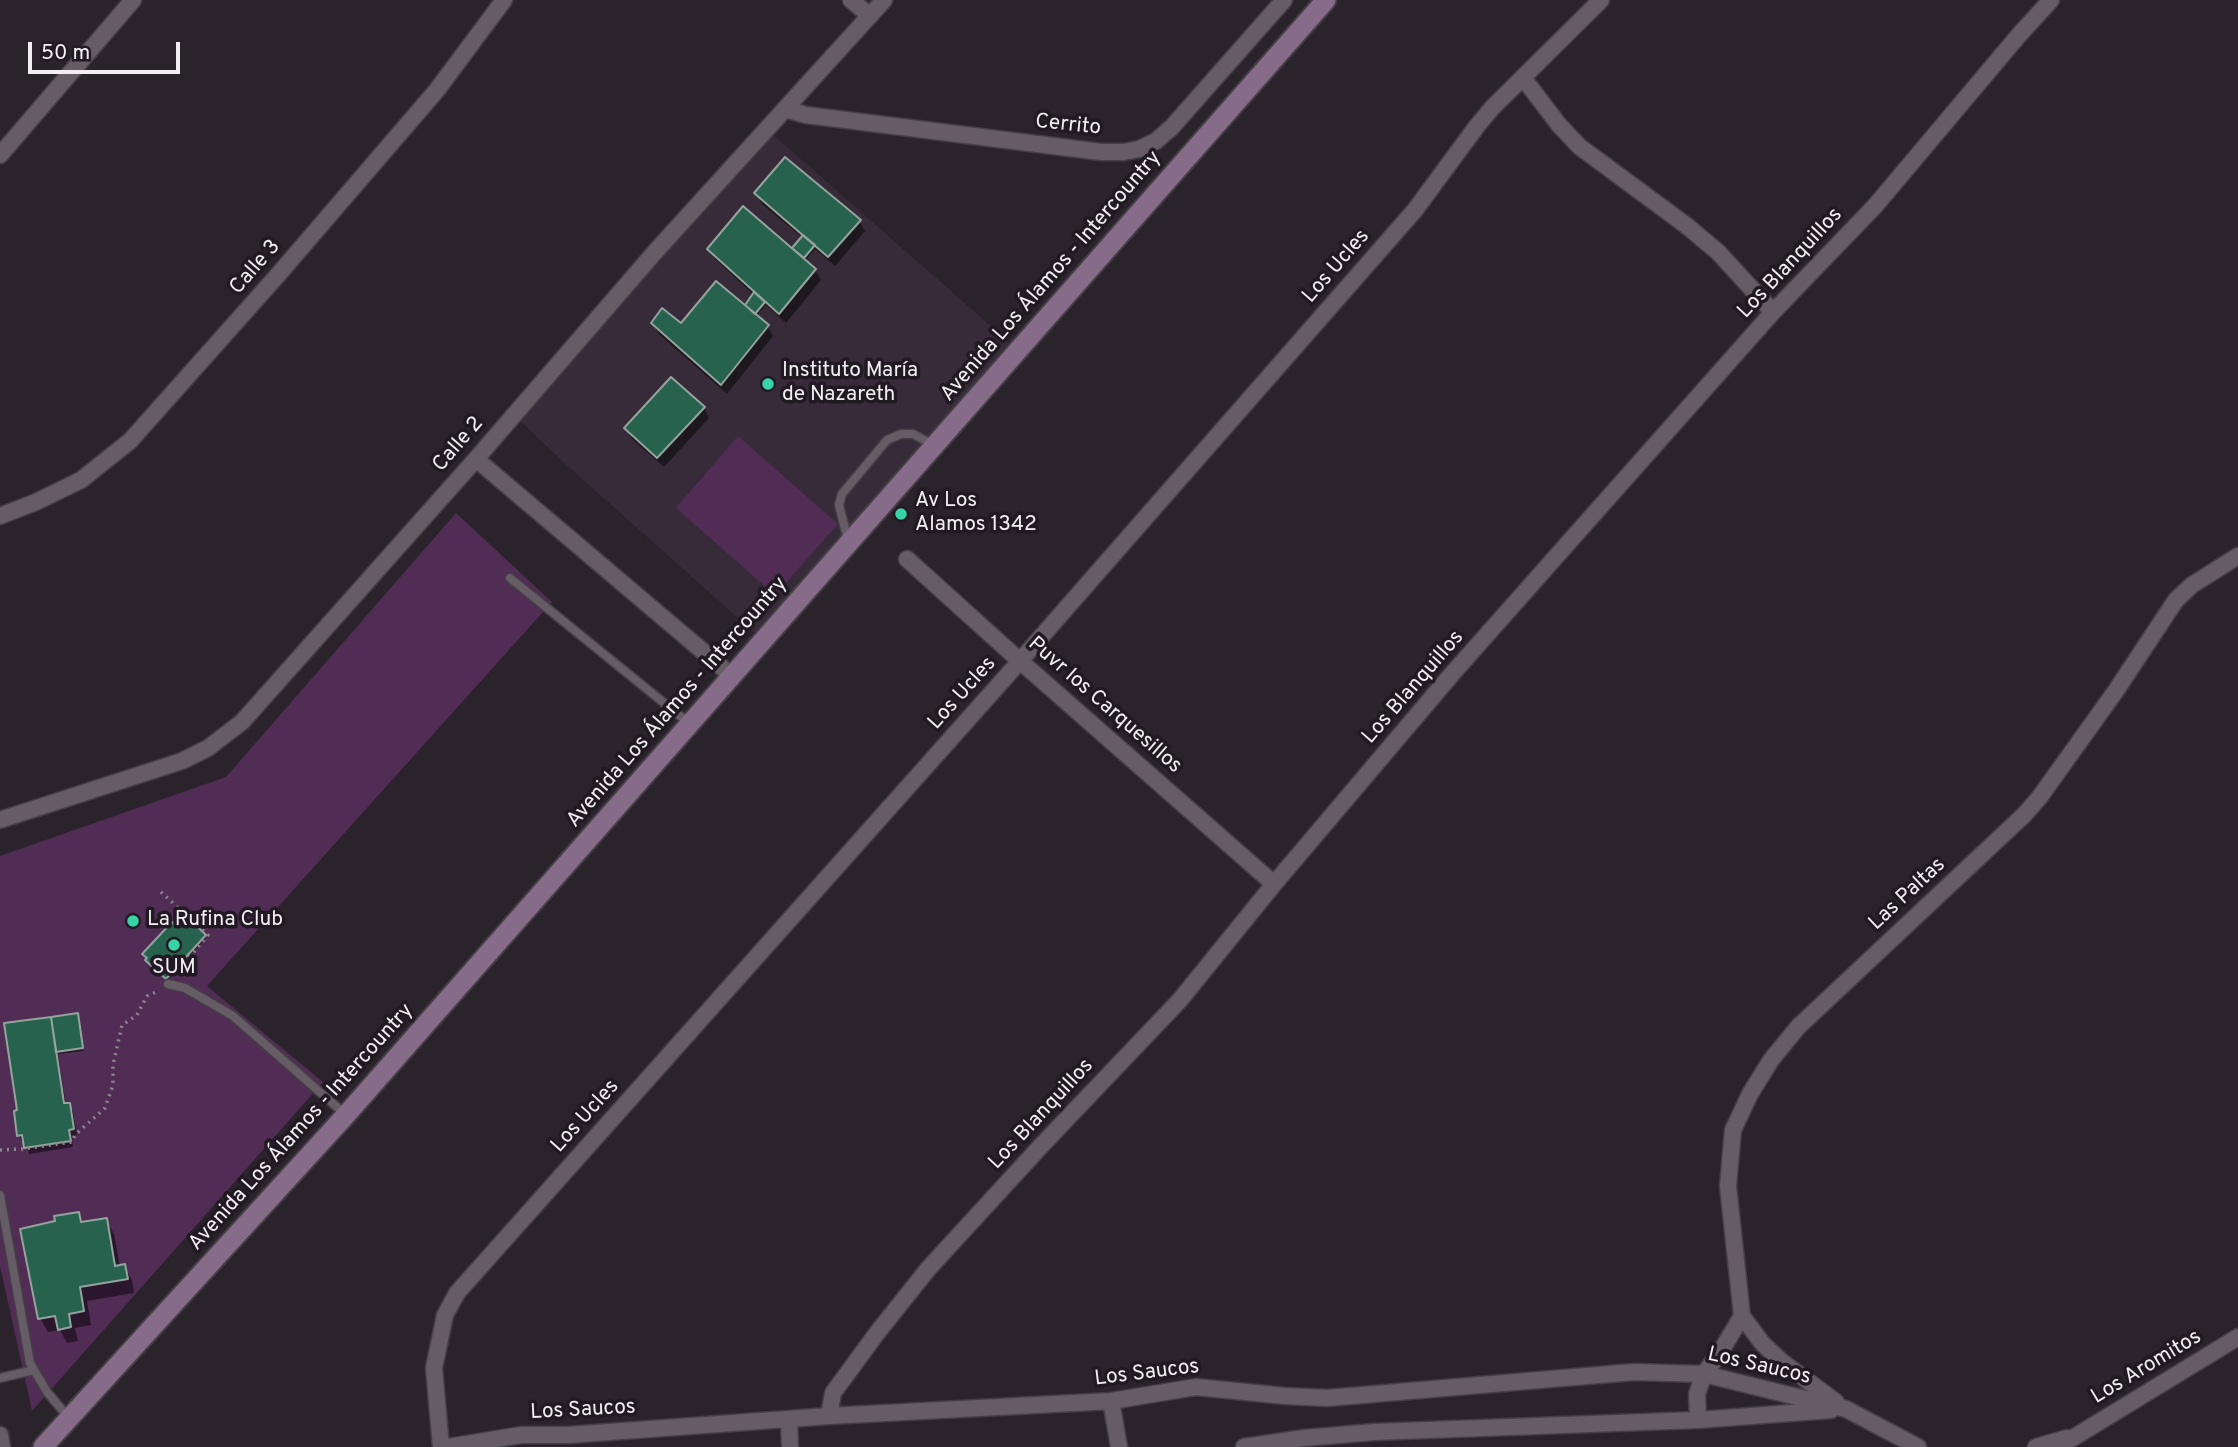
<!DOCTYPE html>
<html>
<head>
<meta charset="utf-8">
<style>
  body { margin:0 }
  #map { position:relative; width:2238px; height:1447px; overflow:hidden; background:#2b232c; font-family:Overpass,sans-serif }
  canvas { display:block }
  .scale { position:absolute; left:28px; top:42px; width:152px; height:32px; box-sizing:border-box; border:4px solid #f3eef4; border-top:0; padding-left:9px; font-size:21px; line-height:24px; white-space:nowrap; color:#f3eef4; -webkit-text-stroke:5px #211a22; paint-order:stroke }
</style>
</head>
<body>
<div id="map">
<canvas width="2238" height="1447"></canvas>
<div class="scale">50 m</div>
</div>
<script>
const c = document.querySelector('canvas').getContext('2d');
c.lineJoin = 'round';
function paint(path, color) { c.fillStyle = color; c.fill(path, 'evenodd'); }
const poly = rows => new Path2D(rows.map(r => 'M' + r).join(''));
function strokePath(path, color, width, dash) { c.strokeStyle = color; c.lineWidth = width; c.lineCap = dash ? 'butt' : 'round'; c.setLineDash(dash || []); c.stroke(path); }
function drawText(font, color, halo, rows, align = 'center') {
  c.font = font + ' Overpass,sans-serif'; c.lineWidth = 7; c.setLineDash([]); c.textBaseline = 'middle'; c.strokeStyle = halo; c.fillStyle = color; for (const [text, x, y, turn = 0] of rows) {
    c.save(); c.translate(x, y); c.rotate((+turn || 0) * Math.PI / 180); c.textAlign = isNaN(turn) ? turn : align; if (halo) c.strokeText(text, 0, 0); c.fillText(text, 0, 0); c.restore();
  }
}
const built = poly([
  [770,132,1018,350,756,634,571,469,518,419]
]);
const green = poly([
  [738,436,838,524,775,595,676,508],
  [456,513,552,602,207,986,323,1082,32,1411,0,1266,0,856,226,777]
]);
const shadow = poly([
  [756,193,859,221,865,231,835,266,815,249,805,261,815,270,821,280,786,323,766,305,756,316,767,326,773,336,727,394,659,334,653,324,682,326,750,312,754,295,715,259,709,249,792,251,803,238,762,204],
  [704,408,709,418,664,467,632,439,626,428],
  [177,929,205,936,206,938,168,980,149,963,144,955],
  [78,1018,83,1051,58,1054,66,1105,69,1105,73,1111,77,1135,72,1136,73,1147,29,1154,25,1141,22,1142,19,1135,19,1112,6,1025],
  [78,1214,84,1223,106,1220,114,1234,120,1267,124,1266,132,1280,134,1293,87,1301,91,1325,75,1328,78,1341,67,1343,60,1330,48,1332,40,1318,57,1222]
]);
const building = poly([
  [785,157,861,220,828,257,754,193,785,157],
  [743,206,816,269,779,314,707,249,743,206],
  [803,235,815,245,804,258,792,248,803,235],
  [716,281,769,325,721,385,651,323,662,308,681,323,716,281],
  [754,292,765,302,755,314,745,305,754,292],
  [671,377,705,407,657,458,624,428,671,377],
  [186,916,206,935,166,979,145,960,147,958,142,954,172,922,176,926,186,916],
  [78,1013,83,1048,56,1052,51,1017,78,1013],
  [51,1017,64,1103,70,1103,74,1129,69,1130,71,1141,24,1148,22,1135,17,1136,14,1111,17,1110,4,1023,51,1017],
  [79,1212,81,1222,107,1218,115,1266,125,1264,128,1279,80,1287,84,1311,69,1314,71,1327,58,1330,55,1316,38,1319,20,1229,55,1221,54,1216,79,1212]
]);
const path = poly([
  [161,892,208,935,176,973],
  [0,1150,22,1149,72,1142,75,1135,105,1108,113,1085,113,1065,122,1025,137,1015,147,996,156,992]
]);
const service = poly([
  [848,540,839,505,842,494,887,440,901,434,913,434,934,445],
  [510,578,690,724],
  [168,984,185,988,233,1016,346,1115],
  [0,1195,30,1363,47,1392,68,1417],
  [0,1378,34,1370]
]);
const minor = poly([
  [851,0,870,16],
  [1524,79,1559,125,1580,147,1687,226,1718,252,1773,312],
  [785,109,806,115,1101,152,1124,152,1139,149,1156,141,1172,127,1284,0],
  [0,155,133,0],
  [476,459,732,676],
  [0,516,36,502,81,480,130,441,277,276,437,90,504,0],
  [907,559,1020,661,1274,884],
  [0,820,182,761,208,748,242,722,476,459,655,252,884,0],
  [1742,1316,1762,1343,1781,1361,1836,1402],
  [1111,1401,1119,1447],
  [829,1416,833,1393,877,1333,928,1269,1040,1147,1180,1000,1274,884,1452,674,1773,312,1875,206,2019,35,2051,0],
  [789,1419,790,1447],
  [1698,1420,1697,1394,1704,1374,1721,1351,1742,1316,1728,1186,1733,1130,1750,1094,1771,1060,1798,1027,2024,815,2039,798,2115,692,2176,600,2192,585,2238,556],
  [0,1435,2,1447],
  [441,1447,434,1368,445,1315,457,1293,1020,661,1415,210,1477,126,1492,108,1601,0],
  [448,1447,521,1435,568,1435,829,1416,1111,1401,1196,1387,1285,1396,1327,1398,1634,1372,1704,1374,1846,1409,1918,1447],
  [1244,1447,1304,1438,1374,1432,1698,1420,1831,1410],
  [2036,1447,2067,1438],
  [2058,1447,2238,1337]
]);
const secondary = poly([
  [43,1447,346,1115,1326,0]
]);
const markers = [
  [768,384,7,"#36d4a7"],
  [901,514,7,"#36d4a7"],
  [133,921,7,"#36d4a7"],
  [174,945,7,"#36d4a7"]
];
const streetNames = [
  ["Cerrito",1068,126,6],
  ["Los Blanquillos",1791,264,-47],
  ["Los Ucles",1337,267,-49],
  ["Calle 3",256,268,-49],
  ["Avenida Los Álamos - Intercountry",1052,277,-49],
  ["Calle 2",459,445,-49],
  ["Los Blanquillos",1414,688,-49],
  ["Los Ucles",963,694,-48],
  ["Avenida Los Álamos - Intercountry",678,703,-49],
  ["Puvr los Carquesillos",1104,706,41],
  ["Las Paltas",1908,895,-43],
  ["Los Blanquillos",1042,1115,-47],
  ["Los Ucles",586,1117,-48],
  ["Avenida Los Álamos - Intercountry",302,1128,-48],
  ["Los Saucos",1759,1367,13],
  ["Los Aromitos",2147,1368,-31],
  ["Los Saucos",1147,1374,-7],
  ["Los Saucos",583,1411,-3]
];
const poiNames = [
  ["Instituto María",782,372],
  ["de Nazareth",782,396],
  ["Av Los",915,502],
  ["Alamos 1342",915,526],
  ["La Rufina Club",147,921],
  ["SUM",174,969,"center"]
];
paint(built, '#372b39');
paint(green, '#512c55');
paint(shadow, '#0007');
paint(building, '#27624f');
strokePath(building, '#94a39d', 2);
strokePath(service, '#443e45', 11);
strokePath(minor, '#443e45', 19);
strokePath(secondary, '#443e45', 23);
strokePath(path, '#8d878e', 3.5, [2, 5]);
strokePath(service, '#655c65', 8);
strokePath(minor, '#655c65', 16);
strokePath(secondary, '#876c8a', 19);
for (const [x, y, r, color] of markers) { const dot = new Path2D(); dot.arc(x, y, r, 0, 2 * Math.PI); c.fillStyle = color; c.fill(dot); strokePath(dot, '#211a22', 2.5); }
drawText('21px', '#f3eef4', '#211a22', streetNames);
drawText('21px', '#f3eef4', '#211a22', poiNames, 'left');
</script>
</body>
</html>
